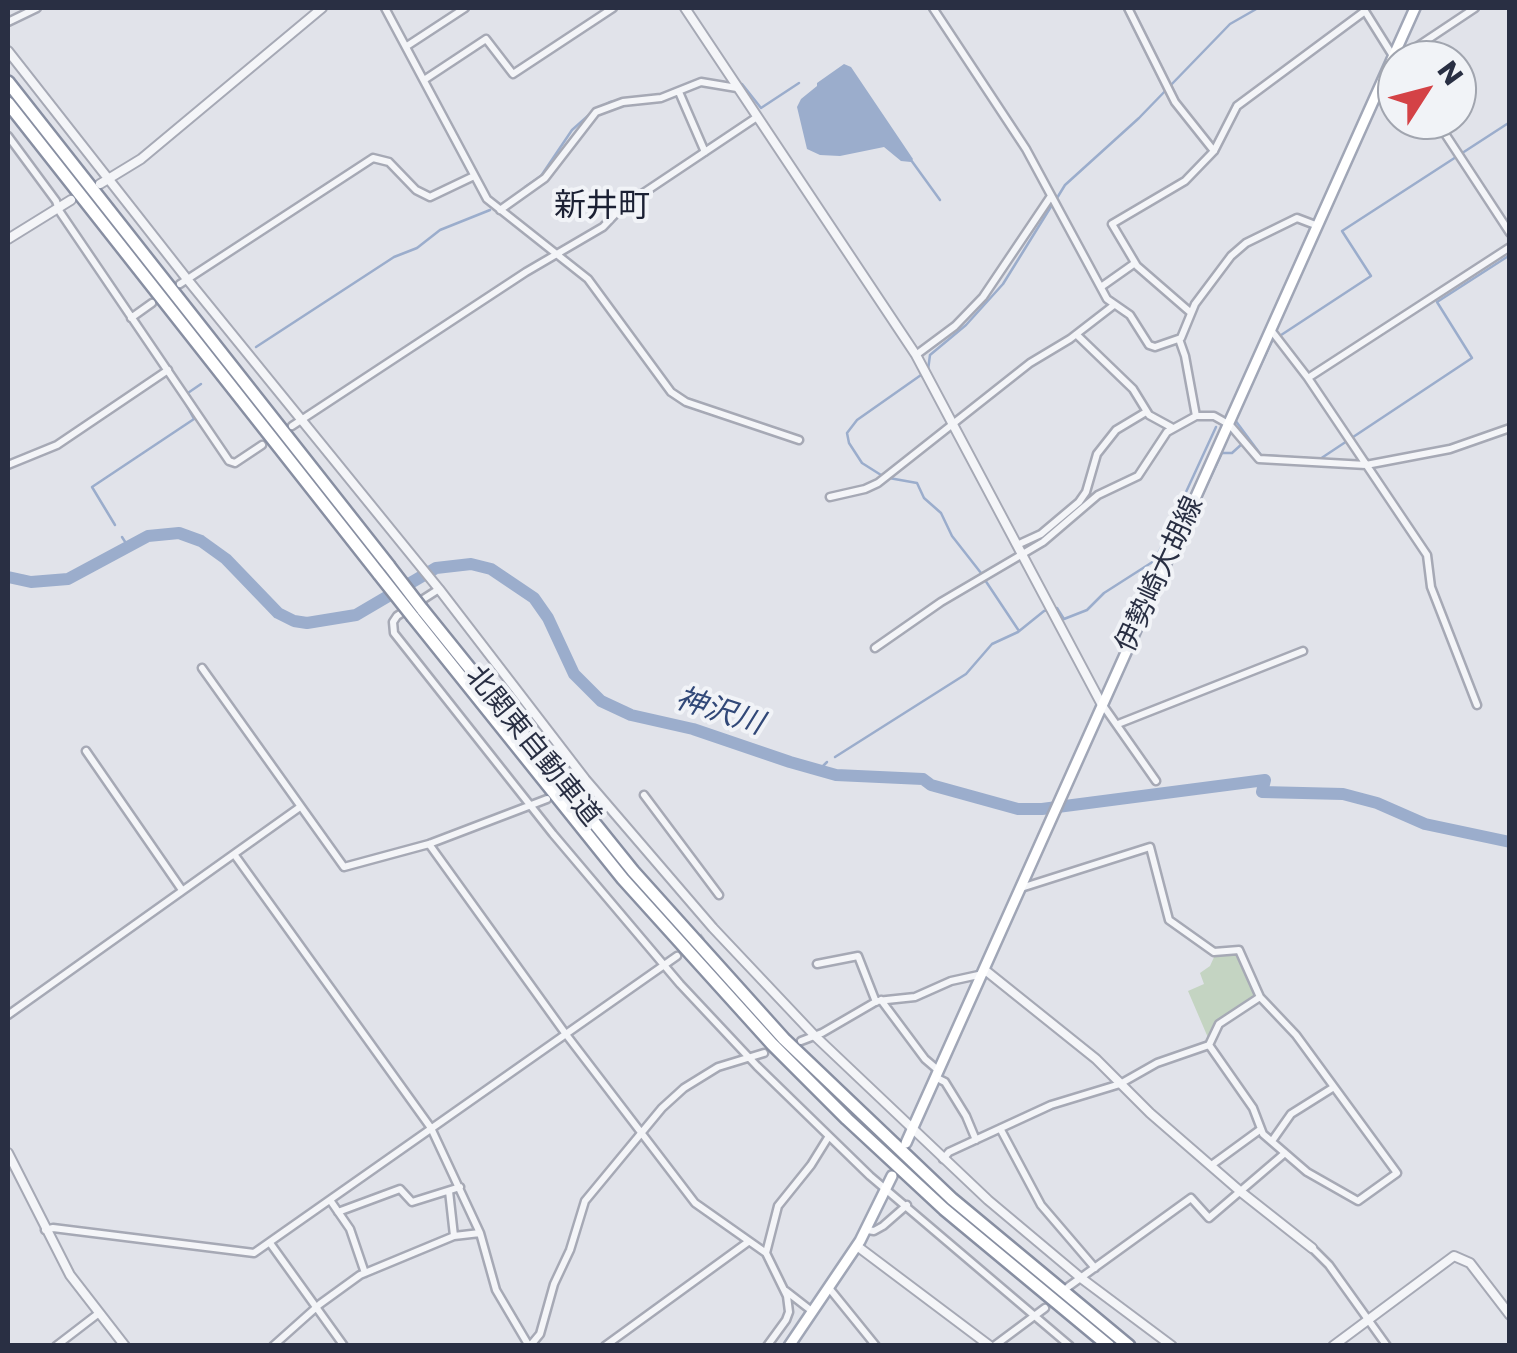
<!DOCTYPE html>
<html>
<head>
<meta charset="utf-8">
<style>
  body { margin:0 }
  #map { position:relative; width:1517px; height:1353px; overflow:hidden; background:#e1e3ea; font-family:Poppins,sans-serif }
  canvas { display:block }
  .frame { position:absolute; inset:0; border:10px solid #292f43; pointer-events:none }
  .north { position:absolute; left:1377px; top:40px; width:100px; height:100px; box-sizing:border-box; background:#f1f3f7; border:2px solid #a1a5af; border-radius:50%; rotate:54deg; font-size:28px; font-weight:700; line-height:40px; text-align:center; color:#292f43 }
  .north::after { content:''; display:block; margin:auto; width:35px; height:45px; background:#d44246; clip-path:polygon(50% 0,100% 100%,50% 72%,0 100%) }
</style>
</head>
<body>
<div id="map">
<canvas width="1517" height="1353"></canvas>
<div class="frame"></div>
<div class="north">N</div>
</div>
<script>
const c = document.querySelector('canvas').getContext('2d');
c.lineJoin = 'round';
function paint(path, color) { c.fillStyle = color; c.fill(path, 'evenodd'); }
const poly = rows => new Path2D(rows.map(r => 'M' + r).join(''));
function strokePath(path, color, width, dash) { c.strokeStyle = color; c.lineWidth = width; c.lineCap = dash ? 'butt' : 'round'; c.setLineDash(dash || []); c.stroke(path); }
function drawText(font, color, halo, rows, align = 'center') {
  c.font = font + ' Poppins,"Noto Sans JP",sans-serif'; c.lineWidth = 8; c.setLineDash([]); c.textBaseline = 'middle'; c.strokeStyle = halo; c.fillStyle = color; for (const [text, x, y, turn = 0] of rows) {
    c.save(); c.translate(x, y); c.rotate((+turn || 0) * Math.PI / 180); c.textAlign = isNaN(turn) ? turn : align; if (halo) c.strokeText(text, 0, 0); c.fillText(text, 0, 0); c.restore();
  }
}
const green = poly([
  [1238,952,1257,997,1216,1024,1209,1040,1188,991,1204,984,1200,973,1210,966,1215,955]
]);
const water = poly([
  [844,64,851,67,913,159,911,162,901,161,884,147,840,156,820,155,807,149,797,107,801,99,817,86,817,83]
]);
const stream = poly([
  [706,80,724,82],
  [742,84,761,108,799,83],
  [601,107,610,102,641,97],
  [1510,122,1342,231,1371,276,1272,341,1235,420,1261,455,1320,459,1472,358,1437,302,1510,255],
  [911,160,940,200],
  [525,187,541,176,572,130,590,114],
  [1057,198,1065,185,1139,118,1230,24,1258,8],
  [256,347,394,257,417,248,440,230,490,210],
  [928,370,930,355,966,325,1003,284,1052,205],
  [881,475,862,463,849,443,847,433,857,420,921,375],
  [889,478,917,483,924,498,941,513,952,536,981,573],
  [1189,523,1222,453,1232,453,1243,443],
  [115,525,92,487,194,419,182,397,201,384],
  [122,537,129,548],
  [1162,544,1216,427],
  [985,580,1019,631],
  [835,757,966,674,992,644,1018,632,1044,611,1057,608,1064,619,1087,610,1104,593,1154,561,1162,546,1176,534],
  [820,769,827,762]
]);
const river = poly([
  [8,577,31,582,68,579,148,536,179,533,201,541,226,559,278,613,294,621,307,623,356,615,436,568,471,564,491,569,534,598,548,618,574,674,601,701,631,715,693,729,790,762,836,775,923,779,931,785,1018,809,1042,809,1265,780,1262,792,1343,794,1377,803,1425,824,1510,842]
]);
const minorTunnel = poly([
  [677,956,703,936]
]);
const minor = poly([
  [385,8,487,199,588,279,671,392,686,402,799,440],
  [933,8,1026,149,1107,299,1130,315,1149,345,1155,347,1181,338,1195,304,1231,256,1246,243,1297,218,1318,226],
  [1128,8,1175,102,1214,151],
  [1363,8,1393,56],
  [8,22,37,8],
  [407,46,465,8],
  [1397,60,1475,8],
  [424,80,486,39,513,74,613,8],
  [679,92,705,152],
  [1436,120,1510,233],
  [8,136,56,201,60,212,229,461,235,463,262,445],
  [500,210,545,178,596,112,623,102,661,98,701,82,737,88],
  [180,284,373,158,389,162,416,190,430,197,474,176],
  [1101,287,1135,263],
  [1190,312,1137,266,1112,224,1185,181,1214,151,1237,106,1365,11],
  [131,318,152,303],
  [1271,330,1308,378,1427,555,1431,587,1477,705],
  [1077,335,1133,389,1149,415,1171,427],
  [1179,339,1185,356,1196,416],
  [916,355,955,326,983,297,1051,196],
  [1308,378,1510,247],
  [292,426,526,272,603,227,621,208,757,117],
  [8,465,57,445,168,370],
  [830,497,865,489,878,483,1030,363,1070,339,1114,305],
  [1017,545,1041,534,1079,502,1086,492,1097,454,1116,430,1146,412],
  [439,589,397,616,393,622,394,633,553,834,680,984,757,1066,870,1176,1070,1346],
  [875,648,941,602,1043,542,1098,495,1138,476,1167,432,1196,416,1214,416,1230,425,1259,459,1366,465,1450,449,1510,428],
  [202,668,344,867,429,844,547,799],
  [1102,704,1156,781],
  [1118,724,1303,651],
  [86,751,182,890],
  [574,787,585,779],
  [644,795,719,895],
  [429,844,565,1033,695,1203,766,1253,787,1296,789,1312,786,1320,767,1346],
  [234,854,431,1128,480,1233,496,1290,529,1346],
  [1021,888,1150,847,1169,920,1214,952,1239,950,1260,997,1296,1035,1397,1173,1358,1201,1307,1172,1263,1134,1253,1108,1209,1045],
  [817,964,858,956,876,1002],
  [881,1000,925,1059,939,1071],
  [8,1015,300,807],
  [801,1041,822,1033,877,1001,915,997,951,981,983,974],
  [937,1078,945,1082,966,1116,976,1140],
  [1001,1130,1041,1205,1095,1268],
  [1272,1141,1291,1114,1334,1087],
  [943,1159,949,1152,1051,1105,1120,1084,1157,1063,1209,1045,1219,1024,1260,997],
  [1213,1164,1261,1129],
  [449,1191,454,1236],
  [330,1200,350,1229,365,1273],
  [338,1212,400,1189,412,1202,460,1187],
  [45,1230,53,1228,254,1253,677,956],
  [867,1230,874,1231,883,1226,907,1205],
  [270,1243,344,1346],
  [1312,1248,1329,1265,1387,1346],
  [766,1253,778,1206,811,1165,829,1136],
  [1068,1287,1191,1198,1209,1218,1285,1153],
  [829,1288,876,1346],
  [786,1291,813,1312],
  [56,1346,99,1313],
  [273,1346,320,1304,360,1275,454,1236,480,1233],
  [530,1346,540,1334,554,1284,570,1250,585,1201,662,1108,684,1088,718,1067,764,1053],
  [605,1346,748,1242],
  [994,1346,1045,1308]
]);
const tertiary = poly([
  [685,8,916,355,1101,703],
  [8,51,187,279,439,589,585,779,713,928,815,1036,988,1200,1081,1278,1172,1346],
  [100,184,141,159,322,8],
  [8,239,71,200],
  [985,970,1096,1059,1150,1113,1241,1192,1312,1248],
  [8,1153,70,1275,125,1346],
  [857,1246,990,1346],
  [1333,1346,1454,1256,1470,1263,1510,1315]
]);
const primary = poly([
  [906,1143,1415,8],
  [789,1346,860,1241,892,1176]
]);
const motorway = poly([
  [8,82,389,566],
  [8,103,379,574],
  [422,609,633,871,784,1039,952,1199,1129,1346],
  [413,617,623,879,772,1044,847,1119,944,1209,1109,1346]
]);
const motorwayBridge = poly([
  [389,566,422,609],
  [379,574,413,617]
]);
const streetNames = [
  ["伊勢崎大胡線",1161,575,-65],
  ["北関東自動車道",532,747,51]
];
const waterNames = [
  ["神沢川",719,713,18]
];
const quarterNames = [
  ["新井町",602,208]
];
paint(green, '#c4d4c2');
paint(water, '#9badcc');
strokePath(stream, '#9badcc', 2.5);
strokePath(river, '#9badcc', 12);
strokePath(minorTunnel, '#bcbfc9', 6, [6, 3]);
strokePath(minor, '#a6a9b5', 11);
strokePath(tertiary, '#a6a9b5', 12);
strokePath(primary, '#a0a6b6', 14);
strokePath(motorway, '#888fa2', 16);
strokePath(minor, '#f4f5f8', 6);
strokePath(tertiary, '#f4f5f8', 8);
strokePath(primary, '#fff', 9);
strokePath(motorway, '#fff', 11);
strokePath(motorwayBridge, '#888fa2', 16, []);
strokePath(motorwayBridge, '#fff', 11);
drawText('28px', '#292f43', '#f1f3f7', streetNames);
drawText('italic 30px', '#314878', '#f1f3f7', waterNames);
drawText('32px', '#1b2033', '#f1f3f7', quarterNames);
</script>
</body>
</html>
